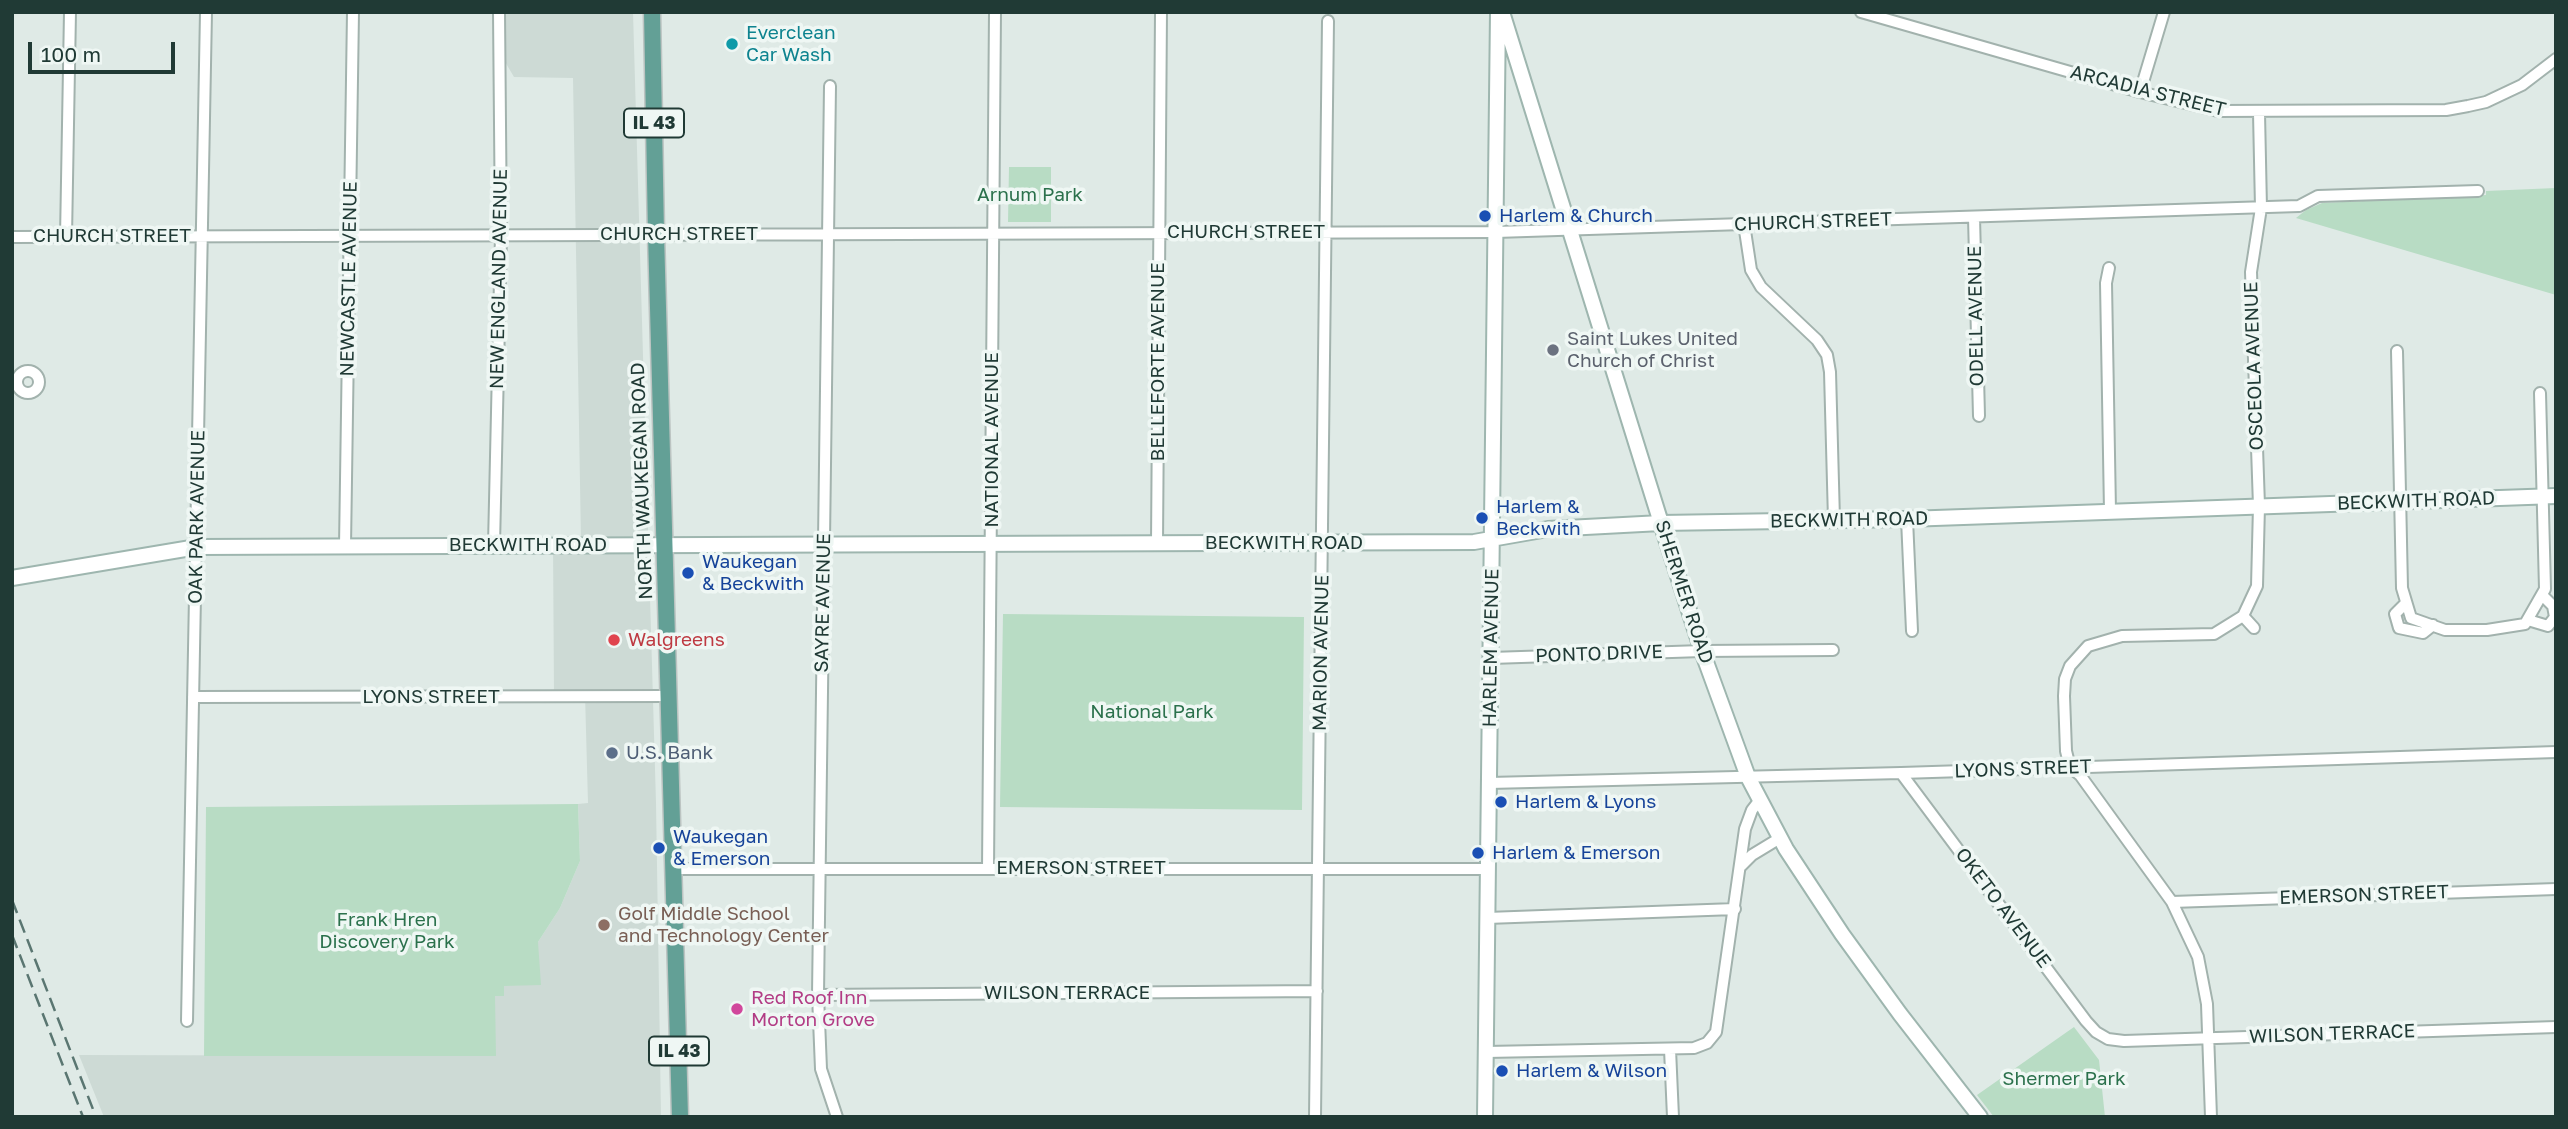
<!DOCTYPE html>
<html>
<head>
<meta charset="utf-8">
<style>
  body { margin:0 }
  #map { position:relative; width:2568px; height:1129px; overflow:hidden; background:#dfeae6; font-family:"Golos Text",sans-serif }
  canvas { display:block }
  .frame { position:absolute; inset:0; border:14px solid #203a35; pointer-events:none }
  .scale { position:absolute; left:28px; top:42px; width:147px; height:32px; box-sizing:border-box; border:4px solid #203a35; border-top:0; padding-left:9px; font-size:21px; line-height:24px; white-space:nowrap; color:#203a35; -webkit-text-stroke:5px #eff7f4; paint-order:stroke }
</style>
</head>
<body>
<div id="map">
<canvas width="2568" height="1129"></canvas>
<div class="frame"></div>
<div class="scale">100 m</div>
</div>
<script>
const c = document.querySelector('canvas').getContext('2d');
c.lineJoin = 'round';
function paint(path, color) { c.fillStyle = color; c.fill(path, 'evenodd'); }
const poly = rows => new Path2D(rows.map(r => 'M' + r).join(''));
function strokePath(path, color, width, dash) { c.strokeStyle = color; c.lineWidth = width; c.lineCap = dash ? 'butt' : 'round'; c.setLineDash(dash || []); c.stroke(path); }
function drawText(font, color, halo, rows, align = 'center') {
  c.font = font + ' "Golos Text",sans-serif'; c.lineWidth = 7; c.setLineDash([]); c.textBaseline = 'middle'; c.strokeStyle = halo; c.fillStyle = color; for (const [text, x, y, turn = 0] of rows) {
    c.save(); c.translate(x, y); c.rotate((+turn || 0) * Math.PI / 180); c.textAlign = isNaN(turn) ? turn : align; if (halo) c.strokeText(text, 0, 0); c.fillText(text, 0, 0); c.restore();
  }
}
const built = poly([
  [503,12,633,12,656,803,661,1117,104,1117,79,1055,495,1056,495,996,538,942,560,908,580,861,578,804,588,803,585,694,554,695,553,542,581,541,573,78,514,77,504,60]
]);
const green = poly([
  [1009,167,1051,167,1051,222,1008,222],
  [2556,188,2556,295,2296,218,2306,210,2322,203,2486,195,2486,191],
  [1003,614,1304,617,1302,810,1000,807],
  [578,804,580,861,560,908,538,942,541,985,504,986,504,996,495,996,496,1056,204,1056,206,807],
  [2074,1027,2099,1060,2105,1117,1994,1117,1977,1095]
]);
const street = poly([
  [1861,12,2140,92,2218,111,2446,110,2468,106,2486,102,2522,85,2556,59],
  [830,86,818,995,821,1069,837,1117],
  [2140,92,2164,12],
  [1974,217,1979,416],
  [1744,224,1751,270,1761,287,1817,340,1827,355,1830,372,1834,520],
  [12,237,1496,232,2299,206,2318,196,2478,191],
  [66,237,70,12],
  [2109,268,2106,283,2110,511],
  [2397,351,2402,588,2411,618,2445,630,2487,630,2525,624,2545,589,2540,393],
  '17 382a11 11 0 1 1 22 0a11 11 0 1 1-22 0Z',
  [1907,519,1912,631],
  [1157,543,1161,12],
  [494,545,501,235,499,12],
  [345,546,353,12],
  [2406,603,2395,614,2399,628,2423,633,2433,625],
  [2243,616,2254,628],
  [2528,620,2548,626,2555,617,2553,606,2542,595],
  [1491,658,1702,651,1833,650],
  [193,697,670,696],
  [1901,773,2086,1021,2096,1032,2108,1039,2124,1041,2556,1027],
  [1489,783,1901,773,2556,752],
  [1741,866,1752,855,1780,838],
  [988,868,995,12],
  [675,869,1488,869],
  [2172,902,2556,889],
  [1487,918,1735,909],
  [818,995,1317,991],
  [187,1021,206,12],
  [1670,1049,1673,1117],
  [1486,1052,1694,1048,1707,1043,1716,1032,1745,829,1752,810,1759,801],
  [1315,1117,1328,21],
  [2211,1117,2207,1004,2198,957,2172,902,2080,775,2070,767,2066,751,2064,696,2065,679,2070,666,2088,646,2122,636,2214,634,2243,616,2257,586,2259,506,2251,272,2261,208,2259,113]
]);
const secondary = poly([
  [1502,12,1661,523,1702,651,1748,777,1786,849,1842,934,1900,1014,1980,1117],
  [12,578,197,547,1474,542,1548,529,1661,523,1907,519,2556,496],
  [1485,1117,1498,12]
]);
const primary = poly([
  [652,12,656,234,680,1117]
]);
const rail = poly([
  [12,900,96,1117],
  [12,935,83,1117]
]);
const markers = [
  [732,44,7,"#0f9aa8"],
  [1485,216,7,"#1a4fb4"],
  [1553,350,7,"#6b7280"],
  [1482,518,7,"#1a4fb4"],
  [688,573,7,"#1a4fb4"],
  [614,640,7,"#e0444e"],
  [612,753,7,"#5c6f8a"],
  [1501,802,7,"#1a4fb4"],
  [659,848,7,"#1a4fb4"],
  [1478,853,7,"#1a4fb4"],
  [604,925,7,"#8d6e63"],
  [737,1009,7,"#d1479c"],
  [1502,1071,7,"#1a4fb4"]
];
const shields = [
  [654,123,60],
  [679,1051,60]
];
const shieldNames = [
  ["IL 43",654,123],
  ["IL 43",679,1051]
];
const cultureNames = [
  ["Everclean",746,33],
  ["Car Wash",746,55]
];
const streetNames = [
  ["ARCADIA STREET",2148,91,14],
  ["CHURCH STREET",1813,222,-2],
  ["CHURCH STREET",1246,232],
  ["CHURCH STREET",679,234],
  ["CHURCH STREET",112,236],
  ["NEWCASTLE AVENUE",349,279,-89],
  ["NEW ENGLAND AVENUE",499,279,-89],
  ["ODELL AVENUE",1976,316,-91],
  ["BELLEFORTE AVENUE",1158,362,-90],
  ["OSCEOLA AVENUE",2254,366,-92],
  ["NATIONAL AVENUE",992,440,-90],
  ["NORTH WAUKEGAN ROAD",642,481,-92],
  ["BECKWITH ROAD",2416,501,-2],
  ["OAK PARK AVENUE",197,517,-89],
  ["BECKWITH ROAD",1849,520,-1],
  ["BECKWITH ROAD",1284,543],
  ["BECKWITH ROAD",528,545],
  ["SHERMER ROAD",1684,592,72],
  ["SAYRE AVENUE",823,603,-89],
  ["HARLEM AVENUE",1491,648,-89],
  ["MARION AVENUE",1321,653,-89],
  ["PONTO DRIVE",1599,654,-2],
  ["LYONS STREET",431,697],
  ["LYONS STREET",2023,769,-2],
  ["EMERSON STREET",1081,868],
  ["EMERSON STREET",2364,895,-2],
  ["OKETO AVENUE",2003,908,53],
  ["WILSON TERRACE",1067,993],
  ["WILSON TERRACE",2332,1034,-2]
];
const parkNames = [
  ["Arnum Park",1030,195],
  ["National Park",1152,712],
  ["Frank Hren",387,920],
  ["Discovery Park",387,942],
  ["Shermer Park",2064,1079]
];
const transitNames = [
  ["Harlem & Church",1499,216],
  ["Harlem &",1496,507],
  ["Beckwith",1496,529],
  ["Waukegan",702,562],
  ["& Beckwith",702,584],
  ["Harlem & Lyons",1515,802],
  ["Waukegan",673,837],
  ["& Emerson",673,859],
  ["Harlem & Emerson",1492,853],
  ["Harlem & Wilson",1516,1071]
];
const worshipNames = [
  ["Saint Lukes United",1567,339],
  ["Church of Christ",1567,361]
];
const healthNames = [
  ["Walgreens",628,640]
];
const serviceNames = [
  ["U.S. Bank",626,753]
];
const educationNames = [
  ["Golf Middle School",618,914],
  ["and Technology Center",618,936]
];
const hotelNames = [
  ["Red Roof Inn",751,998],
  ["Morton Grove",751,1020]
];
paint(built, '#cddad5');
paint(green, '#b8dcc4');
strokePath(street, '#a2b2ad', 14);
strokePath(secondary, '#9eb6af', 18);
strokePath(primary, '#bcc4c2', 19);
strokePath(street, '#fff', 10);
strokePath(secondary, '#fff', 14);
strokePath(primary, '#63a096', 16);
strokePath(rail, '#5a7671', 2.5, [14, 7]);
for (const [x, y, r, color] of markers) { const dot = new Path2D(); dot.arc(x, y, r, 0, 2 * Math.PI); c.fillStyle = color; c.fill(dot); strokePath(dot, '#eff7f4', 2.5); }
for (const [x, y, w] of shields) { const box = new Path2D(); box.roundRect(x - w / 2, y - 14.5, w, 29, 5); c.fillStyle = '#eff7f4'; c.fill(box); strokePath(box, '#203a35', 2); }
drawText('bold 18px', '#203a35', null, shieldNames);
drawText('19px', '#0d838f', '#eff7f4', cultureNames, 'left');
drawText('19px', '#203a35', '#eff7f4', streetNames);
drawText('19px', '#2b714c', '#eff7f4', parkNames);
drawText('19px', '#164399', '#eff7f4', transitNames, 'left');
drawText('19px', '#5b616d', '#eff7f4', worshipNames, 'left');
drawText('19px', '#be3a42', '#eff7f4', healthNames, 'left');
drawText('19px', '#4e5e75', '#eff7f4', serviceNames, 'left');
drawText('19px', '#785e54', '#eff7f4', educationNames, 'left');
drawText('19px', '#b23c85', '#eff7f4', hotelNames, 'left');
</script>
</body>
</html>
